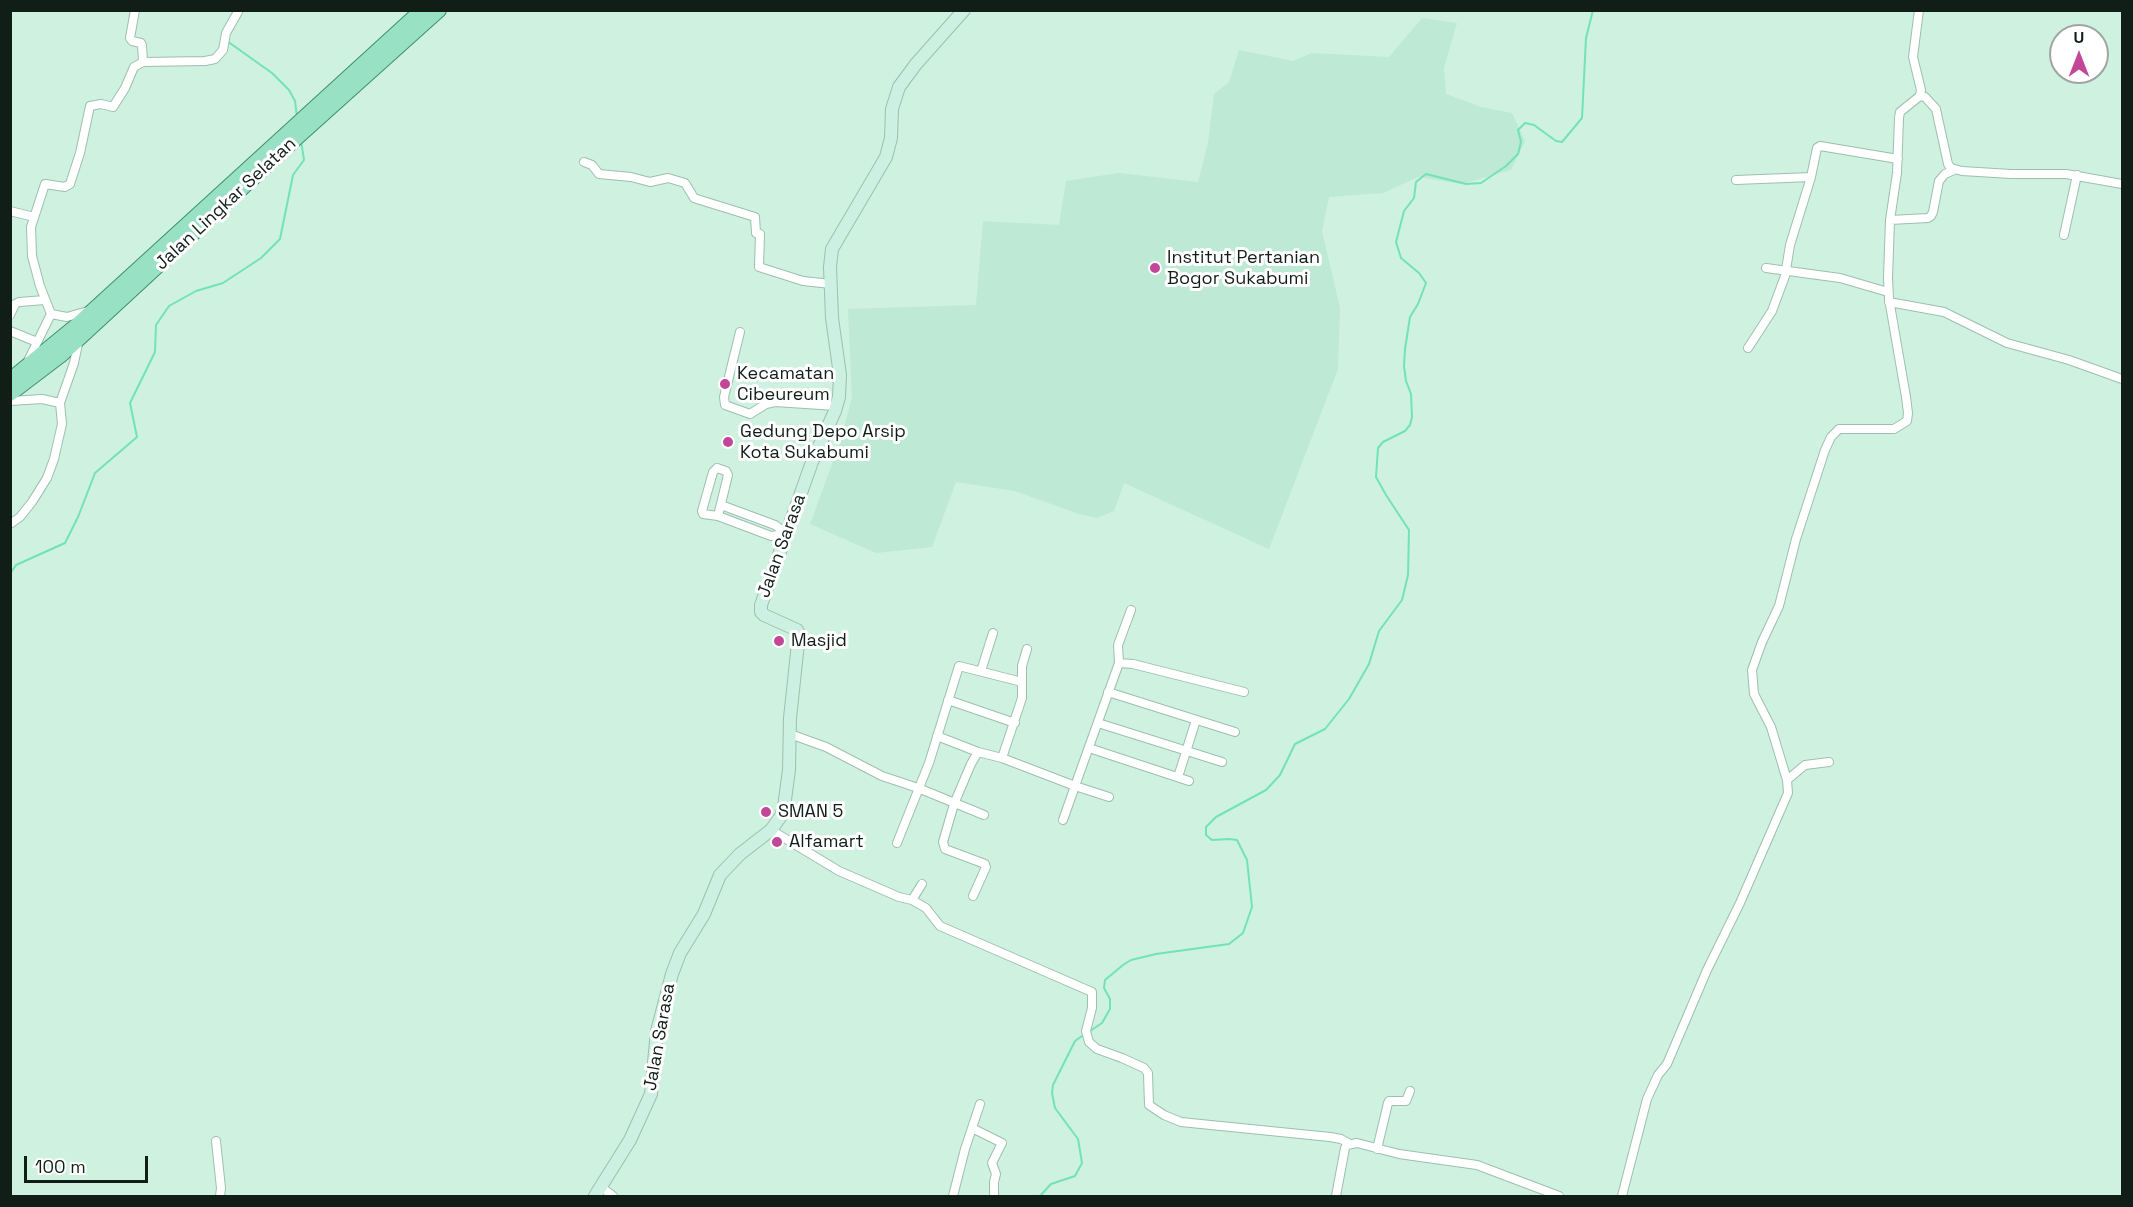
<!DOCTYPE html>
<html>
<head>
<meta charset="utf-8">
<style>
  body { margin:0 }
  #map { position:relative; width:2133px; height:1207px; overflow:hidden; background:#cff1e0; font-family:"Space Grotesk",sans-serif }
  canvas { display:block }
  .frame { position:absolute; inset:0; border:12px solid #111e18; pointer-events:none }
  .north { position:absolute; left:2049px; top:24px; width:60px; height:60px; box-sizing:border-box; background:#fff; border:2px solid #a0a5a3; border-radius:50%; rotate:0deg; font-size:16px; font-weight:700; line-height:24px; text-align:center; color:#111e18 }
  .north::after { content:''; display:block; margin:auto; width:21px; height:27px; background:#c24798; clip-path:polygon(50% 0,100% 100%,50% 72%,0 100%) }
  .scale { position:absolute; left:24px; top:1156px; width:124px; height:27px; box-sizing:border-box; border:3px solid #111e18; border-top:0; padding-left:8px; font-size:18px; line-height:21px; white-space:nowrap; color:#111e18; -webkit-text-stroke:4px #fff; paint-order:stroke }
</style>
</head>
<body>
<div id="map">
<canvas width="2133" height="1207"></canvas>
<div class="frame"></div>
<div class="north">U</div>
<div class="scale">100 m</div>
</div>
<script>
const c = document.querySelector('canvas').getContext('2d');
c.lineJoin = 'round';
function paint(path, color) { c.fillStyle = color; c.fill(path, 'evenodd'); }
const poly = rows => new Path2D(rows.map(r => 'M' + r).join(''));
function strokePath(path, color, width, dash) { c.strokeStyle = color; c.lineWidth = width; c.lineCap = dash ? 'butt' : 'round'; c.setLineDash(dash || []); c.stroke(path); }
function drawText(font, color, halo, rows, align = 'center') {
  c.font = font + ' "Space Grotesk",sans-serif'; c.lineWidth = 6; c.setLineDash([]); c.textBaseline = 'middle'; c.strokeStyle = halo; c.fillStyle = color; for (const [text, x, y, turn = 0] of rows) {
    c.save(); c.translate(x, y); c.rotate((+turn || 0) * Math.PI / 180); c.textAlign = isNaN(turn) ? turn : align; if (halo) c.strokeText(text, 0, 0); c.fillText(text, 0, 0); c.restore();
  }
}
const built = poly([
  [1422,18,1457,23,1444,68,1446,94,1481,107,1512,113,1525,141,1511,170,1462,184,1418,177,1383,193,1329,197,1322,231,1340,308,1338,369,1269,549,1124,483,1114,511,1097,518,1079,514,1015,491,956,482,932,547,876,553,810,524,839,445,852,398,848,309,976,305,983,221,1059,225,1066,181,1119,173,1198,182,1208,143,1214,94,1229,82,1239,50,1293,61,1312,53,1389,57]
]);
const stream = poly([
  [227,41,272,73,289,90,295,101,297,117],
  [10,574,16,565,65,543,78,517,95,473,137,437,130,403,155,352,156,325,169,306,196,291,223,283,261,258,280,239,293,175,304,160,301,141],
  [1090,1031,1102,1023,1110,1009,1110,999,1104,988,1105,980,1123,965,1131,960,1156,954,1229,944,1243,933,1252,907,1247,860,1237,840,1229,839,1212,840,1206,835,1206,827,1216,817,1266,790,1280,775,1295,744,1325,729,1349,699,1369,664,1379,631,1402,600,1408,575,1409,530,1386,495,1376,477,1378,448,1383,442,1405,431,1410,425,1412,417,1411,394,1406,381,1404,366,1405,349,1410,317,1418,304,1426,283,1419,273,1401,258,1396,242,1404,211,1414,198,1416,182,1426,174,1466,184,1481,183,1506,166,1518,154,1521,142,1518,130,1525,123,1534,125,1556,141,1562,142,1582,118,1586,38,1593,10],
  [1040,1196,1051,1184,1075,1176,1082,1163,1078,1139,1055,1108,1052,1093,1053,1085,1075,1041,1085,1034]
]);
const street = poly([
  [135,10,130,38,132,41,141,43,142,45,143,62],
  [1920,96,1925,97,1936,109,1948,164,1951,168,1962,171,2011,174,2066,174,2122,184],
  [584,162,592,165,599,174,631,177,650,182,668,178,685,183,694,198,700,200,755,217,756,233,760,234,759,267,803,281,831,284],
  [1736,180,1811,177],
  [10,211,34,217],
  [1890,220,1928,218,1931,216,1933,212,1939,181,1945,174,1954,170],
  [2064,235,2077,175],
  [1766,268,1840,278,1888,292],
  [1889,302,1944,312,2007,343,2069,360,2122,379],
  [51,314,67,317,88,311],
  [10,315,15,304,19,302,45,300],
  [10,331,37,342],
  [740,332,724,397,725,405,750,414,766,404,775,402,836,406],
  [1748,348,1772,311,1785,276,1790,245,1811,177,1817,148,1820,146,1898,159],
  [27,363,51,314,40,286,32,256,31,227,45,184,65,187,70,184,80,153,90,106,101,104,113,107,125,88,134,67,143,62,205,61,215,59,223,50,226,33,239,10],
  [10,401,42,399,60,403],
  [717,468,726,471,728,475,718,516,703,514,702,511,713,472,717,468],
  [721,505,775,525,787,534],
  [718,516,771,536,787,534],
  [10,524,20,517,32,502,47,478,54,459,62,424,60,403,74,363,79,339],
  [1119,663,1133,664,1244,692],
  [981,671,993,633],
  [1108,692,1235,732],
  [948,700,1015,723],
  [1098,723,1222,762],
  [790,734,826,747,882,776,918,788,984,815],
  [937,736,978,752],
  [1089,748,1189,781],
  [1002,758,1022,698,1022,666,1027,649],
  [1178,777,1196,720],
  [1787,780,1805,765,1829,762],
  [1063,820,1075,786,1109,797],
  [771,830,839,871,899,897,912,900,922,884],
  [897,843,929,763,959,666,1022,682],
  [973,896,986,867,985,864,945,849,943,842,954,804,971,764,978,752,1002,758,1075,786,1119,663,1118,645,1131,610],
  [912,900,926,908,940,926,1092,992,1092,1008,1086,1031,1089,1042,1097,1049,1122,1058,1144,1068,1148,1073,1149,1105,1164,1115,1181,1122,1330,1137,1341,1139,1350,1144],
  [972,1128,1002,1143,992,1163,996,1174,994,1182,994,1196],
  [216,1141,221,1188,220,1196],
  [1377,1149,1388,1103,1389,1101,1406,1101,1410,1091],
  [601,1187,613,1196],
  [953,1196,965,1149,980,1104],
  [1336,1196,1345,1148,1347,1145,1357,1143,1399,1154,1477,1165,1559,1196],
  [1622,1196,1647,1099,1658,1075,1667,1064,1707,970,1740,903,1788,793,1787,780,1771,727,1754,694,1752,670,1762,642,1779,606,1796,539,1825,450,1831,437,1839,429,1894,429,1907,421,1908,413,1906,397,1889,299,1888,278,1890,220,1897,173,1899,118,1900,112,1920,96,1921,90,1913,57,1919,10]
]);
const secondary = poly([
  [595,1196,630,1140,651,1094,657,1031,672,974,680,953,704,914,720,875,740,854,771,830,781,816,784,807,789,770,790,718,799,634,797,630,764,615,761,612,761,605,812,462,835,411,839,397,840,375,832,318,830,267,832,249,886,157,891,138,892,109,899,87,916,64,964,10]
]);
const primary = poly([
  [10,380,77,325,422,10],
  [10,394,60,356,292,142,439,10]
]);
const markers = [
  [1155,268,6,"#c24798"],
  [725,384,6,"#c24798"],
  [728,442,6,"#c24798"],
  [779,641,6,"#c24798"],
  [766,812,6,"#c24798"],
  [777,842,6,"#c24798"]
];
const streetNames = [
  ["Jalan Lingkar Selatan",226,204,-43],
  ["Jalan Sarasa",782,546,-70],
  ["Jalan Sarasa",660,1037,-80]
];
const poiNames = [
  ["Institut Pertanian",1167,258],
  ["Bogor Sukabumi",1167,279],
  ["Kecamatan",737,374],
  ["Cibeureum",737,395],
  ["Gedung Depo Arsip",740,432],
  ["Kota Sukabumi",740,453],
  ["Masjid",791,641],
  ["SMAN 5",778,812],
  ["Alfamart",789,842]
];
paint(built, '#bee9d4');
strokePath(stream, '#72e3b3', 2);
strokePath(street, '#9ebfae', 10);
strokePath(secondary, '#9ebfae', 14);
strokePath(primary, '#3d906e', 16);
strokePath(street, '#fff', 8);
strokePath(secondary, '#ccf0e2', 12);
strokePath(primary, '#99e1c4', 14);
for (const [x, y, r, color] of markers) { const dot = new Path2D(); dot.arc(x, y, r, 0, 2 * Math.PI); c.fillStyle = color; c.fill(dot); strokePath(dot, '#fff', 2); }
drawText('18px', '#111e18', '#fff', streetNames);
drawText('18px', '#111e18', '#fff', poiNames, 'left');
</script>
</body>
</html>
